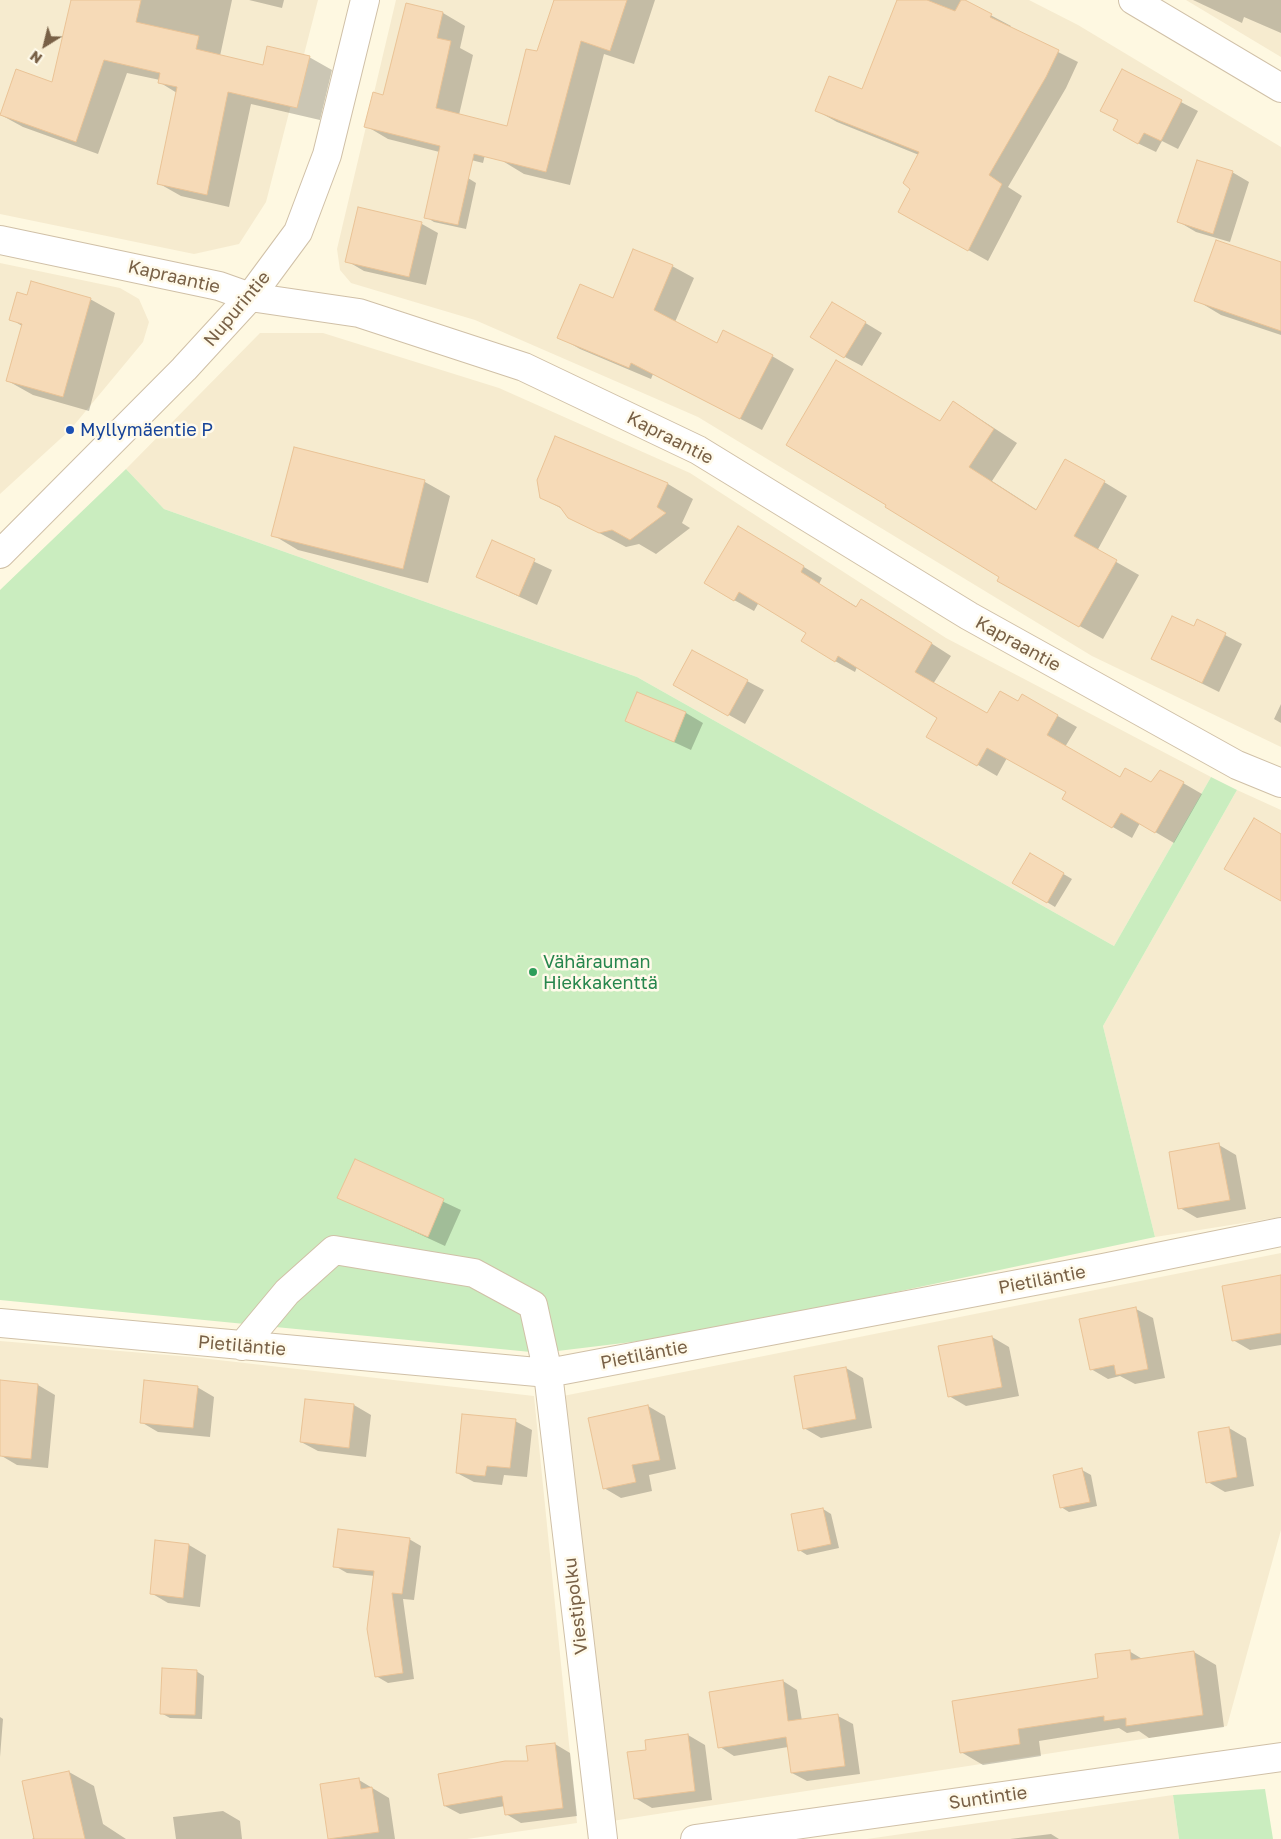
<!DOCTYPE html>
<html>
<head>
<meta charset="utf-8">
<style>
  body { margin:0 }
  #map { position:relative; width:1281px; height:1839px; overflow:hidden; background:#fef8e1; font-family:"Golos Text",sans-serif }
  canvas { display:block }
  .north { position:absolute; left:20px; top:20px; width:50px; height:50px; -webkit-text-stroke:4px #fffaea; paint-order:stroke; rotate:216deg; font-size:14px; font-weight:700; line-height:20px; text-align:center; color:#786046 }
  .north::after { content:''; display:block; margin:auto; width:18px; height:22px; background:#786046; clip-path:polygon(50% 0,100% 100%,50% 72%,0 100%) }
</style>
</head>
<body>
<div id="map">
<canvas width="1281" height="1839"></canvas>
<div class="north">N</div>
</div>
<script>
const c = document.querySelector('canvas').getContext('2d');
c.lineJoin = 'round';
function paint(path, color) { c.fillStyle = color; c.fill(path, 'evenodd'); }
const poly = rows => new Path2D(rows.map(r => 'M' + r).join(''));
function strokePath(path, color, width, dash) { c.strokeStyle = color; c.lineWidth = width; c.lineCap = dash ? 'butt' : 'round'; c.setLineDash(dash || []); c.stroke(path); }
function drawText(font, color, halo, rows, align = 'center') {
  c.font = font + ' "Golos Text",sans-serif'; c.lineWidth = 5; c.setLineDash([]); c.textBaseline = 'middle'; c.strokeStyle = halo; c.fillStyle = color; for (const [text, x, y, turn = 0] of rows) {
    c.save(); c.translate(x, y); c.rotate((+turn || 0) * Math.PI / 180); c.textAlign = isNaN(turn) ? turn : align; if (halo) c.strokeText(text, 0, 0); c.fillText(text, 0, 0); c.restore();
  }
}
const residential = poly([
  [0,0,318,0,266,202,239,244,194,254,0,214],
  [396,0,1029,0,1078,25,1281,147,1281,747,1092,656,698,417,475,320,351,283,340,270,337,249],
  [1186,0,1281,0,1281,57],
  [0,263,120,288,139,299,149,322,143,342,70,430,0,494],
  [260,333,323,333,499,388,690,473,946,638,1211,777,1114,946,637,677,164,509,126,469],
  [1237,790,1281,810,1281,1217,1155,1237,1103,1026],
  [1281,1253,1281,1530,1227,1726,612,1821,563,1396],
  [0,1341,192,1357,534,1396,577,1823,467,1839,0,1839],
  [1173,1795,1179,1839,867,1839]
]);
const green = poly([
  [126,469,164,509,637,677,1114,946,1211,777,1237,790,1103,1026,1155,1237,698,1334,541,1353,0,1300,0,590],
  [1265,1789,1273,1839,1179,1839,1173,1795]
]);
const shadow = poly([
  [72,0,232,0,220,56,264,66,309,57,332,70,320,120,251,104,229,207,181,196,158,183,177,93,159,82,160,80,127,73,98,154,23,127,1,115,53,83],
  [249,0,284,0,282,8],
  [556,0,655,0,634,64,604,54,570,185,524,174,501,160],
  [898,0,962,0,1011,26,1010,28,1078,62,1066,88,1008,187,1022,196,988,261,920,223,912,188,919,155,837,122,817,111,863,91],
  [1193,0,1281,0,1281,33,1244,17,1242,23],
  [407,4,443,13,465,26,460,48,473,55,459,115,491,130,483,163,388,139,366,126,384,96],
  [1122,71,1198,111,1178,149,1162,141,1156,152,1131,140,1119,120],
  [1232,172,1249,182,1230,242,1196,232,1179,222],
  [468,178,476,183,466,229,434,222,426,217],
  [422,224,438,233,426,285,364,271,347,261],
  [1281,264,1281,335,1221,315,1196,300],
  [672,266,694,278,675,322,717,344,772,356,794,369,762,430,653,374,651,379,580,349,559,337,613,300],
  [28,296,90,299,115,313,89,411,33,395,8,381,22,326,11,319],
  [849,313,882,333,862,366,845,357],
  [954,402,1017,443,992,481,1037,510,1104,482,1127,496,1097,551,1139,575,1103,639,1022,594,1001,576,940,423],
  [556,438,668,484,693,499,682,523,690,528,656,554,639,544,626,547,569,517,564,510,541,497],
  [295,448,425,482,450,496,428,583,298,550,273,535],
  [758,539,822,578,819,584,857,607,881,611,951,656,933,684,987,715,1019,703,1023,696,1077,727,1065,747,1121,778,1151,784,1183,783,1202,794,1174,843,1140,823,1132,838,1064,799,1068,792,1007,758,997,776,928,736,938,718,857,667,855,672,835,661,808,632,759,602,754,611,734,600],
  [492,542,552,570,537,605,477,577],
  [1195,628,1225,635,1242,644,1219,692,1153,659],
  [747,681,764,690,745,724,674,684],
  [638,693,686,713,703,723,691,750,626,720],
  [1281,704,1281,723,1274,719],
  [1031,855,1072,879,1055,907,1014,882],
  [1219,1145,1236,1155,1246,1209,1197,1218,1180,1208],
  [356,1161,461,1210,445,1246,339,1197],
  [1281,1278,1281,1345,1250,1350,1233,1340],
  [1136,1309,1153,1318,1165,1378,1135,1384,1120,1376,1108,1379,1091,1369],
  [992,1337,1009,1347,1019,1396,966,1406,949,1396],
  [846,1368,863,1378,872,1428,821,1438,804,1428],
  [0,1381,38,1385,55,1395,48,1468,17,1465,0,1455],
  [197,1387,214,1397,210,1437,158,1432,141,1422],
  [354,1405,371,1415,366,1457,318,1451,301,1442],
  [648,1406,665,1416,676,1469,649,1475,652,1491,621,1498,604,1488],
  [515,1421,532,1430,527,1477,504,1475,502,1485,474,1482,457,1473],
  [1229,1428,1246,1438,1254,1486,1225,1492,1208,1482],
  [1082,1470,1091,1475,1097,1506,1069,1512,1061,1507],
  [823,1509,831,1514,839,1548,807,1555,799,1550],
  [409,1539,421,1546,414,1600,403,1599,414,1679,388,1683,376,1676,375,1576,347,1573,335,1566],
  [189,1545,206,1555,200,1607,168,1603,151,1593],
  [1129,1651,1144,1660,1194,1652,1216,1665,1224,1727,1149,1738,1139,1731,1127,1733,1119,1728,1039,1741,1041,1756,983,1765,961,1752,1100,1679],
  [196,1671,204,1676,202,1719,170,1718,161,1713],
  [783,1681,797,1690,802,1721,838,1716,853,1724,860,1774,807,1781,792,1773,788,1747,734,1756,720,1747],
  [0,1717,3,1719,0,1757],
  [688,1735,705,1745,712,1800,652,1808,635,1798,648,1751],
  [555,1744,570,1753,577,1816,521,1823,506,1814,505,1806,460,1814,445,1806,529,1762,528,1747],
  [69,1772,94,1786,103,1824,126,1839,32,1839,35,1837],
  [359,1780,389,1798,395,1839,330,1839,322,1785],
  [223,1811,240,1821,242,1839,176,1839,173,1817],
  [1051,1834,1059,1839,1010,1839]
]);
const building = poly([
  [71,0,141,0,136,22,199,36,196,49,263,65,267,46,310,56,297,108,228,92,207,195,157,184,177,87,158,83,160,73,104,60,76,142,0,115,16,69,52,82,71,0],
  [554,0,627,0,610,51,581,41,546,172,474,154,458,225,424,218,440,146,364,127,373,92,383,95,406,3,443,12,437,38,451,41,436,108,507,126,526,49,537,51,554,0],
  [897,0,927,0,955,11,961,0,965,0,992,14,990,17,1059,50,1046,77,989,175,1002,184,968,251,898,212,910,189,903,183,919,152,815,111,829,76,862,89,897,0],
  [1122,69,1182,100,1161,141,1144,133,1138,144,1113,130,1118,120,1100,111,1122,69],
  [1197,160,1233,171,1213,234,1177,222,1197,160],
  [358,207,422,222,409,277,345,262,358,207],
  [1216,240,1281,262,1281,331,1194,301,1216,240],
  [633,249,673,265,654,310,717,343,723,330,773,355,740,419,631,363,629,368,557,338,580,284,613,298,633,249],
  [31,281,91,298,63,397,6,381,22,324,9,320,17,292,27,295,31,281],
  [832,302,866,322,844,358,810,337,832,302],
  [836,360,940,421,953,401,994,429,969,467,1036,510,1065,459,1105,481,1074,536,1117,560,1079,627,997,581,999,577,885,507,886,505,786,445,836,360],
  [555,436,668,483,657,507,666,513,630,540,612,530,599,533,568,518,560,507,540,498,537,480,555,436],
  [294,447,425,480,403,569,271,536,294,447],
  [738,526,804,566,801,572,856,607,861,599,932,643,915,672,987,713,1000,691,1018,701,1022,694,1058,715,1047,735,1120,777,1125,768,1151,782,1160,770,1184,782,1155,833,1121,813,1112,828,1062,799,1066,792,987,748,977,766,926,737,937,718,838,656,835,662,801,641,806,633,739,592,734,601,704,583,738,526],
  [492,540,535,559,519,596,476,577,492,540],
  [1172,616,1194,626,1197,619,1226,633,1202,683,1151,659,1172,616],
  [692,650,748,680,728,716,673,685,692,650],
  [637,692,686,712,674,742,625,721,637,692],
  [1254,818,1281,834,1281,901,1224,869,1254,818],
  [1030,853,1064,873,1047,903,1012,883,1030,853],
  [1219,1143,1230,1200,1178,1209,1169,1152,1219,1143],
  [355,1159,444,1199,428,1237,337,1198,355,1159],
  [1281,1275,1281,1333,1232,1341,1222,1286,1281,1275],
  [1136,1307,1148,1369,1116,1375,1114,1365,1090,1370,1079,1319,1136,1307],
  [992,1336,1002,1387,948,1397,938,1346,992,1336],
  [846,1367,856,1419,803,1429,794,1376,846,1367],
  [0,1380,38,1384,31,1459,0,1456,0,1380],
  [144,1380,198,1386,193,1428,140,1423,144,1380],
  [305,1399,354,1404,349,1448,300,1442,305,1399],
  [648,1405,660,1460,632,1465,636,1482,603,1489,588,1418,648,1405],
  [462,1414,516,1419,510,1468,487,1466,485,1476,456,1473,462,1414],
  [1229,1427,1237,1477,1206,1483,1198,1432,1229,1427],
  [1082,1468,1090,1502,1060,1508,1053,1475,1082,1468],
  [823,1508,831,1544,798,1551,791,1514,823,1508],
  [338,1529,410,1538,402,1594,392,1593,403,1673,375,1677,367,1629,374,1571,333,1567,338,1529],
  [155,1540,189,1544,183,1598,150,1594,155,1540],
  [1130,1650,1131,1660,1194,1651,1203,1715,1126,1726,1126,1718,1104,1721,1104,1716,1018,1729,1020,1744,960,1753,952,1701,1098,1678,1095,1654,1130,1650],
  [162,1668,197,1670,195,1715,160,1714,162,1668],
  [783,1680,788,1721,838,1714,845,1766,791,1773,786,1737,718,1748,709,1692,783,1680],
  [688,1734,695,1791,634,1799,627,1752,646,1750,645,1740,688,1734],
  [555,1743,563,1808,505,1815,502,1796,444,1806,438,1774,505,1761,528,1761,526,1746,555,1743],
  [69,1771,85,1839,34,1839,22,1781,69,1771],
  [359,1778,361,1789,372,1787,379,1832,328,1839,320,1784,359,1778]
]);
const minor = poly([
  [1133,0,1281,88],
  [0,240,219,286,250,297,359,313,524,367,698,450,969,616,1237,765,1281,783],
  [0,554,184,369,250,297,298,232,327,155,365,0],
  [0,1323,548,1373,1103,1268,1281,1232],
  [242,1346,287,1292,334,1250,474,1273,533,1305,548,1373,603,1839],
  [695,1839,1281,1757]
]);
const markers = [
  [70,430,5,"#1a4fb4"],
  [533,972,5,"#2e9e5b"]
];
const streetNames = [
  ["Kapraantie",174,277,13],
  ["Nupurintie",237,309,-50],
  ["Kapraantie",670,438,27],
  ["Kapraantie",1018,644,29],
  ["Pietiläntie",1042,1280,-11],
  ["Pietiläntie",242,1346,5],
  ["Pietiläntie",644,1355,-11],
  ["Viestipolku",576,1606,-97],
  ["Suntintie",988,1798,-8]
];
const transitNames = [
  ["Myllymäentie P",80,430]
];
const leisureNames = [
  ["Vähärauman",543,962],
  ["Hiekkakenttä",543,983]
];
paint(residential, '#f6ebcf');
paint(green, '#caedbf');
paint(shadow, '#0003');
paint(building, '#f6dab7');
strokePath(building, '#eac396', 1);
strokePath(minor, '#d0c0a7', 30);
strokePath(minor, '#fff', 28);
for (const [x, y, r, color] of markers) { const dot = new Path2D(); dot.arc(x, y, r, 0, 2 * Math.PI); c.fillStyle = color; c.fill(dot); strokePath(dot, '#fffaea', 2); }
drawText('18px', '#786046', '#fffaea', streetNames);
drawText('18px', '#164399', '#fffaea', transitNames, 'left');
drawText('18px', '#27864d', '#fffaea', leisureNames, 'left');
</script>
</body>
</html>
